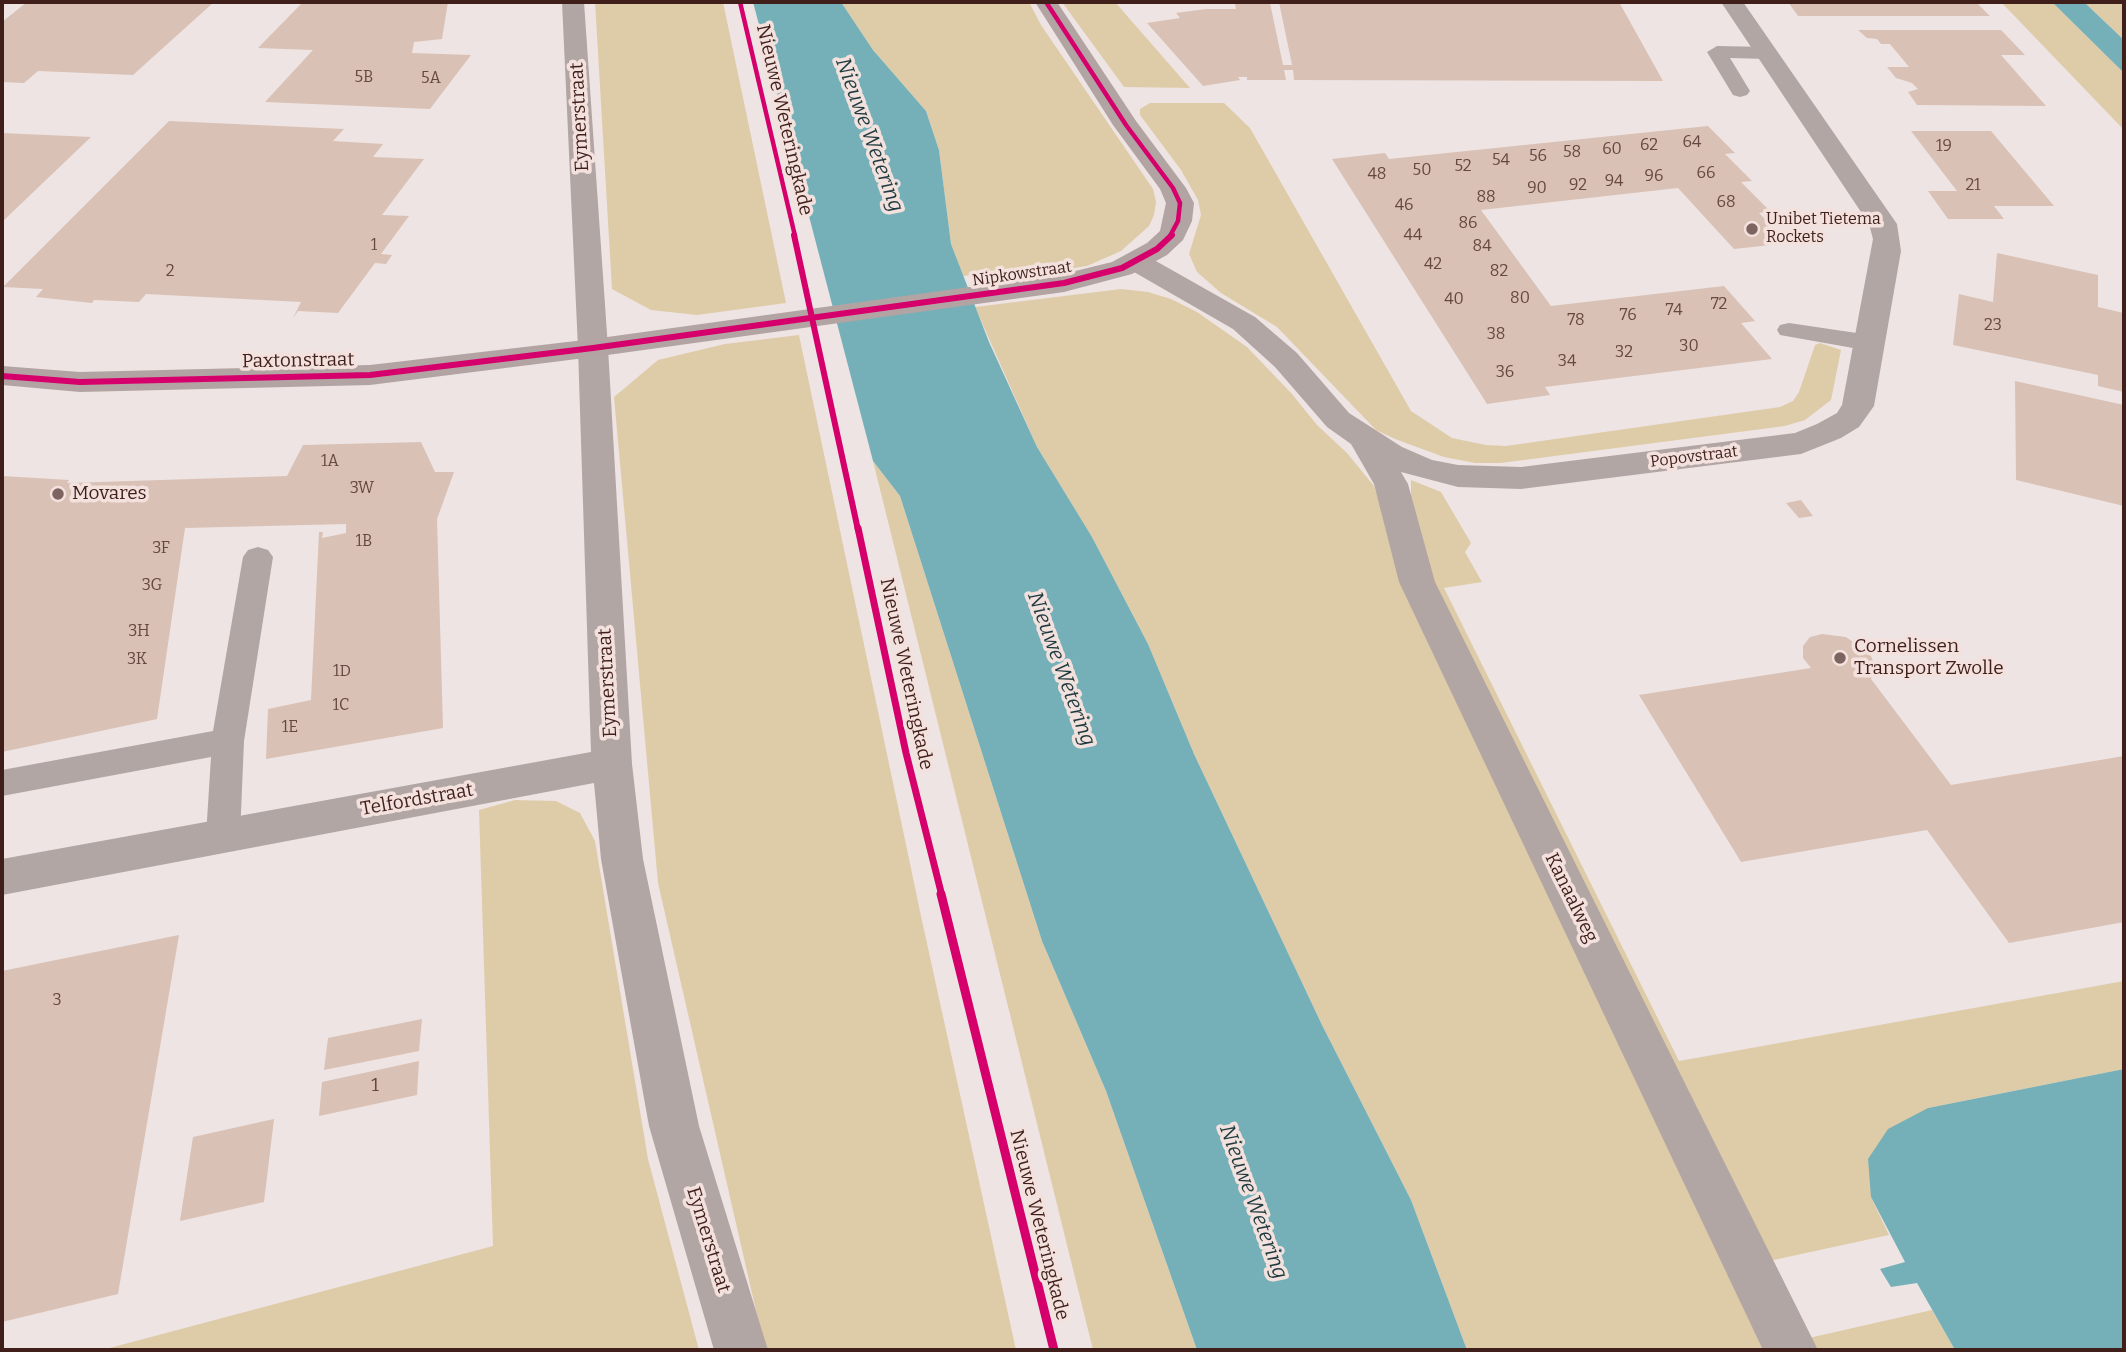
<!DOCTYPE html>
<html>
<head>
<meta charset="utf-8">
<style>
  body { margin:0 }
  #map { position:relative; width:2126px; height:1352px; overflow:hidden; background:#eee4e3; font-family:Bitter,serif }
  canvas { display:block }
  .frame { position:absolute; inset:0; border:4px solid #401f1b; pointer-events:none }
</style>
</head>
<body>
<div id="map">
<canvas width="2126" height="1352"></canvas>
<div class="frame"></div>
</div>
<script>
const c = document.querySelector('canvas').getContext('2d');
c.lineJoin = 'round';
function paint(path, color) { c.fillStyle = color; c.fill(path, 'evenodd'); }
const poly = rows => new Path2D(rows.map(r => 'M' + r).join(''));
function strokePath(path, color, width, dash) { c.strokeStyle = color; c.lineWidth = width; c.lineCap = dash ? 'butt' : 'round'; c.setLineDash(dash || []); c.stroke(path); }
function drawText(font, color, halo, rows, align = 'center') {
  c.font = font + ' Bitter,serif'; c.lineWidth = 7; c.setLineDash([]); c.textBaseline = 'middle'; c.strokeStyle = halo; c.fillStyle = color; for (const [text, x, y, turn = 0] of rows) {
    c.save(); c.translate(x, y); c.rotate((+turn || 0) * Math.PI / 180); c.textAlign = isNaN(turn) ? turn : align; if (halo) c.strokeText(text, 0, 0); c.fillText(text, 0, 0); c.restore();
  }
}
const green = poly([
  [595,2,723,2,786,303,697,315,651,310,612,289],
  [841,2,1029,2,1041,25,1153,189,1156,202,1154,215,1149,226,1121,251,1087,266,1030,275,1026,269,963,276,951,244,939,150,926,111,873,50],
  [1062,2,1115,2,1190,88,1124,87],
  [2001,2,2052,2,2124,73,2124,130],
  [2084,2,2124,2,2124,40],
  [1150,103,1224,103,1250,128,1411,411,1452,438,1486,445,1506,446,1780,407,1793,401,1799,392,1815,345,1820,343,1841,350,1831,400,1805,420,1785,426,1501,463,1475,463,1444,457,1395,439,1376,430,1277,327,1221,293,1197,272,1189,254,1201,215,1198,200,1181,170,1140,115,1140,109],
  [1121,289,1148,292,1171,299,1197,312,1247,347,1292,394,1317,425,1347,453,1374,486,1385,519,1641,1091,1766,1350,1467,1350,1411,1200,1322,1025,1194,754,1148,644,1092,537,1037,447,975,307],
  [799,335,921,916,1016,1350,765,1350,658,883,614,397,658,360,725,344],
  [873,461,900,496,1042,941,1106,1091,1197,1350,1093,1350],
  [1411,480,1441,492,1471,543,1465,552,1482,582,1444,588,1679,1061,2124,981,2124,1069,1928,1108,1871,1197,1889,1235,1769,1261,1433,586,1411,497],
  [515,800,556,801,580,813,595,841,648,1159,699,1350,102,1350,493,1246,479,810],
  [1932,1310,1955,1350,1815,1350,1809,1338]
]);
const water = poly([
  [753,2,841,2,873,50,926,111,939,150,951,244,989,342,1037,447,1092,537,1148,644,1194,754,1322,1025,1411,1200,1467,1350,1197,1350,1106,1091,1042,941,900,496,873,461],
  [2052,2,2084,2,2124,40,2124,73],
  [2124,1069,2124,1350,1955,1350,1917,1283,1891,1287,1880,1269,1905,1262,1871,1197,1868,1159,1888,1129,1928,1108]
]);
const building = poly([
  [27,2,214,2,133,75,38,71,24,83,2,82,2,22],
  [303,2,448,2,442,39,414,42,412,53,471,55,430,109,265,102,313,50,258,48],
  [1279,2,1619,2,1663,81,1294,80,1293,70,1284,70,1286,80,1247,80,1247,77,1238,77,1240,80,1203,86,1147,23,1180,18,1176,13,1206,9,1236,9,1235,3,1270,3,1283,65,1292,65],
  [1788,2,1976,2,1990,16,1798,16],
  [1858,30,2001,30,2025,55,2001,55,2046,106,1917,105,1908,92,1918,89,1912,83,1896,78,1887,67,1909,67,1890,44,1881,44,1877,39,1867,38],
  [169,121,344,129,333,141,383,144,373,157,424,159,382,215,409,216,381,254,392,255,386,264,375,263,338,313,298,311,293,318,301,302,146,294,139,302,94,300,92,303,36,297,43,289,3,287],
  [1708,126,1735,153,1725,154,1752,181,1741,182,1770,211,1759,213,1789,243,1734,249,1678,188,1481,210,1551,306,1724,286,1755,321,1741,323,1772,359,1545,387,1550,395,1487,404,1332,159,1385,153,1389,159],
  [1911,131,1991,131,2054,206,1994,206,2004,219,1948,219,1928,191,1957,191],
  [2,133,91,137,2,222],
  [1997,253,2098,275,2098,307,2124,313,2124,392,2098,386,2098,375,1953,345,1959,294,1993,302],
  [2015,381,2124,405,2124,506,2016,480],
  [421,442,435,472,454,472,437,519,443,728,266,759,268,709,311,700,319,532,323,532,322,538,346,533,346,524,185,528,157,719,2,752,2,476,69,480,67,483,287,476,303,445],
  [1801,500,1813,516,1799,518,1786,503],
  [1822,634,1846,637,1870,654,1876,667,1871,679,1951,785,2124,756,2124,922,2009,943,1927,830,1741,862,1639,695,1811,668,1803,658,1803,646,1810,637],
  [179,935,118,1294,2,1322,2,971],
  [422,1019,419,1051,324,1070,328,1038],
  [419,1061,417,1095,319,1116,322,1082],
  [274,1119,264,1202,180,1221,193,1137]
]);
const lane = poly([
  [1717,46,1767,47,1777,53,1767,59,1730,58,1750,91,1747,95,1740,97,1733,95,1707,52,1717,46],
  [1789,323,1870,335,1879,338,1883,343,1879,348,1870,351,1780,335,1777,330,1780,325,1789,323],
  [258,547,268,550,273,557,244,741,240,836,235,846,223,850,211,846,206,836,211,757,2,796,2,770,213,731,243,557,248,550,258,547]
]);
const street = poly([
  [562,2,584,2,608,348,632,764,643,859,699,1126,768,1350,714,1350,649,1126,601,859,594,783,2,895,2,859,591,752,578,348,562,2],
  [1721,2,1743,2,1897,224,1901,251,1874,406,1859,427,1841,438,1801,454,1521,489,1458,487,1401,472,1408,484,1435,582,1818,1350,1763,1350,1399,582,1374,484,1351,444,1327,427,1275,367,1233,329,1127,268,1123,262,1127,256,1137,253,1147,256,1255,317,1297,353,1349,413,1402,447,1432,460,1458,465,1521,467,1795,433,1817,424,1837,413,1842,405,1873,239,1869,224,1721,2]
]);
const secondary = poly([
  [1035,2,1057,2,1136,121,1186,188,1194,203,1192,221,1183,240,1167,255,1132,274,1064,292,593,357,370,385,80,392,2,385,2,366,80,372,370,365,593,339,1063,274,1112,262,1147,243,1160,231,1166,203,1160,189,1113,125,1035,2]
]);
const cyclewayFar3 = poly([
  [740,2,795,236],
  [1046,2,1126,125,1173,188,1180,203,1178,221,1170,236]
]);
const cyclewayFar2 = poly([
  [794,235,858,530],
  [2,376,80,382,370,375,593,348,1064,283,1122,268,1157,249,1172,235]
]);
const cyclewayFar1 = poly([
  [858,528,906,753,942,896]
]);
const cycleway = poly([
  [941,894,1054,1350]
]);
const markers = [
  [1752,229,7,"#7d6461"],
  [58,494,7,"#7d6461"],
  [1840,658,7,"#7d6461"]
];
const numberNames = [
  ["5B",364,78],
  ["5A",431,79],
  ["64",1692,143],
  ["62",1649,146],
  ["19",1944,147],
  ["60",1612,150],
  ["58",1572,153],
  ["56",1538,157],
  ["54",1501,161],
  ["52",1463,167],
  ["50",1422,171],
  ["66",1706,174],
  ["48",1377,175],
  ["96",1654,177],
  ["94",1614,182],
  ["92",1578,186],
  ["21",1973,186],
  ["90",1537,189],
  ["88",1486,198],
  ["68",1726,203],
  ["46",1404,206],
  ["86",1468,224],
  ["44",1413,236],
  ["1",374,246],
  ["84",1482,247],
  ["42",1433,265],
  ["2",170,272],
  ["82",1499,272],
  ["80",1520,299],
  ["40",1454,300],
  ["72",1719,305],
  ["74",1674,311],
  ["76",1628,316],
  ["78",1576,321],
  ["23",1993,326],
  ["38",1496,335],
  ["30",1689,347],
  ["32",1624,353],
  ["34",1567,362],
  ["36",1505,373],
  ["1A",330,462],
  ["3W",362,489],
  ["1B",364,542],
  ["3F",161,549],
  ["3G",152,586],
  ["3H",139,632],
  ["3K",137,660],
  ["1D",342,672],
  ["1C",341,706],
  ["1E",290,728],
  ["3",57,1001]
];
const farPoinames = [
  ["Unibet Tietema",1766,220],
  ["Rockets",1766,238]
];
const farStreetnames = [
  ["Nipkowstraat",1022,274,-8],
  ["Popovstraat",1694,457,-7]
];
const streetNames = [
  ["Eymerstraat",580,117,-93],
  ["Nieuwe Weteringkade",784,120,77],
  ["Paxtonstraat",298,361,-1],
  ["Nieuwe Weteringkade",906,674,78],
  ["Eymerstraat",608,683,-93],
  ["Telfordstraat",417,800,-10],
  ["Kanaalweg",1571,898,64],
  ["Nieuwe Weteringkade",1039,1225,76],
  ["Eymerstraat",708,1240,73]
];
const poiNames = [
  ["Movares",72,494],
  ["Cornelissen",1854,647],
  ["Transport Zwolle",1854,669]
];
const nearNumbernames = [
  ["1",375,1086]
];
const waterNames = [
  ["Nieuwe Wetering",869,135,70],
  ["Nieuwe Wetering",1061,669,70],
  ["Nieuwe Wetering",1253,1202,70]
];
paint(green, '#decca9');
paint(water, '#75b0b8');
paint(building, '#d9c1b5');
paint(lane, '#b2a6a4');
paint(street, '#b2a6a4');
paint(secondary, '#b2a4a2');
strokePath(cyclewayFar3, '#d6006c', 4.5);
strokePath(cyclewayFar2, '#d6006c', 6);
strokePath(cyclewayFar1, '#d6006c', 7);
strokePath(cycleway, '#d6006c', 9);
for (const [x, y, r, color] of markers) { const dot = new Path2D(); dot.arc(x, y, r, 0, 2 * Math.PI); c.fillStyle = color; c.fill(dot); strokePath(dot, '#f3e1de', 2.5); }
drawText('16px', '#664842', null, numberNames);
drawText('16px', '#401f1b', '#f3e1de', farPoinames, 'left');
drawText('16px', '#401f1b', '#f3e1de', farStreetnames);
drawText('19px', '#401f1b', '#f3e1de', streetNames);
drawText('19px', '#401f1b', '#f3e1de', poiNames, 'left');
drawText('19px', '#664842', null, nearNumbernames);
drawText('italic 21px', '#1e3a3f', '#f3e1de', waterNames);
</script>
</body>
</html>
